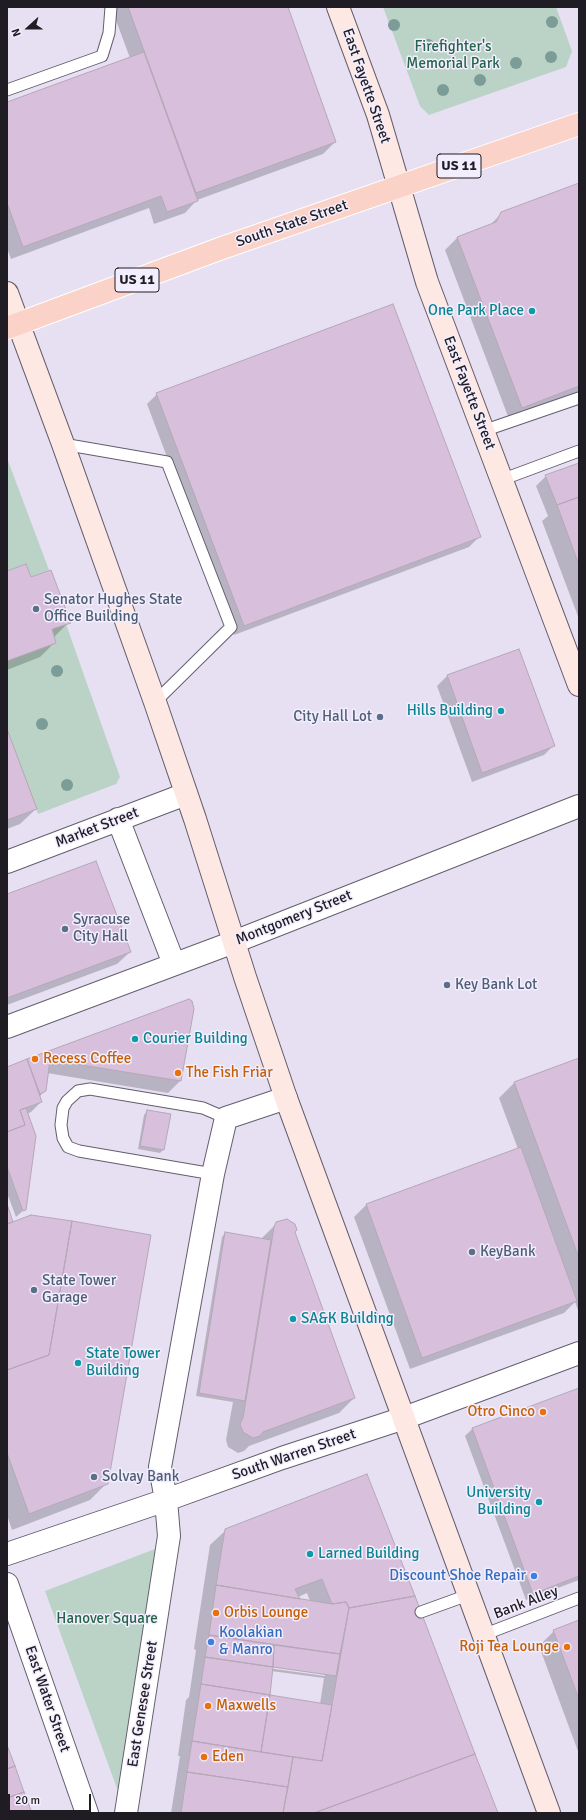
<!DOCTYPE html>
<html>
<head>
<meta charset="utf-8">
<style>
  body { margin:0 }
  #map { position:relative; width:586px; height:1820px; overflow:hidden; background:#e7e0f3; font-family:Signika,sans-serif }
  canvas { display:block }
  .frame { position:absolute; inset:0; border:8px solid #1f1c23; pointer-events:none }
  .north { position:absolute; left:8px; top:8px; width:40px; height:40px; -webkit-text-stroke:3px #f3eefd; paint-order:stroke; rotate:249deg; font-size:11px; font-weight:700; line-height:16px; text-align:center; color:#1f1c23 }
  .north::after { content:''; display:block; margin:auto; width:14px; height:18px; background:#1f1c23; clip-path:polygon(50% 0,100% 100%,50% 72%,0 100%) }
  .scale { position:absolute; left:8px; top:1794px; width:83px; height:18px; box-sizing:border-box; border:2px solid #1f1c23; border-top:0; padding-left:5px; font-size:12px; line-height:14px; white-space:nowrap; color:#1f1c23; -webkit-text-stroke:3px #f3eefd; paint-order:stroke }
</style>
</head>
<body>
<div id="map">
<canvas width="586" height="1820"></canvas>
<div class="frame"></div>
<div class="north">N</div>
<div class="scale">20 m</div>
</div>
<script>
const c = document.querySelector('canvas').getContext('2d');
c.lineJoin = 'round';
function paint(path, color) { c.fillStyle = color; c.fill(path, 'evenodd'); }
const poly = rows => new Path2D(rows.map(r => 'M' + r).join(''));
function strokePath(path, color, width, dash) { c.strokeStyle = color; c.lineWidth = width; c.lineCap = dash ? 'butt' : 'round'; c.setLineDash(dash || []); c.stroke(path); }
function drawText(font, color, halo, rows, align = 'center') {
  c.font = font + ' Signika,sans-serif'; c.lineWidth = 3; c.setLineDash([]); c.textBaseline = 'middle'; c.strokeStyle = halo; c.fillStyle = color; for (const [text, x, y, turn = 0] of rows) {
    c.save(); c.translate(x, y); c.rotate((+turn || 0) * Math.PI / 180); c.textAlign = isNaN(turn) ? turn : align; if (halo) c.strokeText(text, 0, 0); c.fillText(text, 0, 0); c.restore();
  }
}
const green = poly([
  [383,7,556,7,572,51,566,67,429,115,420,106],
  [7,458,49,570,31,577,26,564,7,571],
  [66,624,120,777,116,784,38,814,7,729,7,661,56,643,52,629],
  [168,1544,126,1813,45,1591]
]);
const shadow = poly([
  [111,7,287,7,335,142,323,154,197,200,185,213,154,224,149,208,11,259,7,248,7,103,130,58],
  [579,184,579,393,509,419,445,250,457,238,489,226,502,213],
  [157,394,479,537,469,547,234,635,147,404],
  [579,464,579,619,542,521,548,516,536,486,546,476],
  [7,572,31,578,69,622,54,637,55,642,40,657,7,670],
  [519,650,554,745,544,755,472,782,437,686,447,676],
  [7,732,36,809,20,824,7,829],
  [7,895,130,952,117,964,7,1005],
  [189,1000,193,1005,180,1081,168,1093,47,1073,45,1091,39,1097,41,1102,31,1112,27,1114,25,1209,16,1217,7,1193,7,1068],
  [579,1059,579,1313,575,1302,564,1313,410,1369,354,1217,367,1204,518,1149,499,1098,514,1083],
  [147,1111,170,1115,163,1150,160,1153,138,1149,144,1115],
  [7,1207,9,1224,107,1483,90,1500,12,1530,7,1515],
  [277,1223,354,1398,339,1413,249,1446,244,1451,238,1453,228,1447,226,1440,233,1402,196,1396,222,1237,225,1233,261,1239],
  [579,1389,579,1580,526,1600,465,1436,472,1429],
  [367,1476,497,1813,171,1813,180,1756,178,1756,186,1700,189,1697,196,1650,194,1649,210,1545,226,1530],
  [307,1593,310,1601,299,1600,298,1597],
  [268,1666,325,1674,325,1676,268,1668],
  [271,1671,324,1678,320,1704,269,1696],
  [579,1622,579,1754,539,1646,554,1631]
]);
const building = poly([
  [128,7,288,7,336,142,196,193,128,7],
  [144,52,198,201,167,212,161,196,23,247,7,203,7,102,144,52],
  [579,183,579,386,522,408,457,237,496,222,501,212,579,183],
  [393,304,481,537,244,626,156,393,393,304],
  [579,463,579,497,557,505,545,475,579,463],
  [579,497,579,565,557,505,579,497],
  [26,564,31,577,51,570,71,623,52,629,56,643,7,661,7,571,26,564],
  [519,649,555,746,482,773,447,675,519,649],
  [7,729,37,809,7,820,7,729],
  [96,861,131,952,7,998,7,894,96,861],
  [189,999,192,1001,194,1009,181,1081,50,1060,46,1091,40,1094,27,1059,189,999],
  [579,1058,579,1258,514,1082,579,1058],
  [27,1059,42,1102,20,1110,25,1125,7,1132,7,1067,27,1059],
  [26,1108,36,1136,26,1210,23,1211,7,1167,7,1132,25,1125,20,1110,26,1108],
  [147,1110,171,1114,164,1150,140,1146,147,1110],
  [521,1147,577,1301,422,1358,366,1204,521,1147],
  [7,1204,13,1222,7,1224,7,1204],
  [31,1215,72,1221,49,1355,7,1370,7,1224,31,1215],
  [287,1219,295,1224,297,1230,295,1232,355,1398,263,1432,260,1436,253,1438,243,1432,240,1424,243,1418,274,1227,276,1222,287,1219],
  [72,1221,151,1235,108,1484,29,1514,7,1453,7,1370,49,1355,72,1221],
  [225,1232,271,1240,245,1401,199,1393,225,1232],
  [579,1388,579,1576,533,1594,472,1428,579,1388],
  [367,1474,415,1596,349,1608,346,1602,332,1604,322,1579,295,1589,300,1599,216,1585,225,1529,367,1474],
  [216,1585,332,1604,346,1602,349,1608,340,1654,209,1635,216,1585],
  [415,1596,475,1754,314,1813,283,1813,293,1757,322,1761,349,1608,415,1596],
  [579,1620,579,1699,553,1630,579,1620],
  [209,1635,274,1645,273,1667,205,1657,209,1635],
  [274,1645,340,1654,336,1676,273,1667,274,1645],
  [205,1657,273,1667,270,1695,201,1684,205,1657],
  [201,1684,270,1695,261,1752,192,1741,201,1684],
  [270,1695,332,1705,322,1761,261,1752,270,1695],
  [192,1741,293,1757,288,1787,187,1772,192,1741],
  [7,1745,15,1766,7,1769,7,1745],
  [475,1754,498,1813,314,1813,475,1754],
  [15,1766,24,1792,7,1798,7,1769,15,1766],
  [187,1772,288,1787,283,1813,181,1813,187,1772],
  [24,1792,32,1813,7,1813,7,1798,24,1792]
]);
const lane = poly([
  [7,90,102,56,109,33,111,7],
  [483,431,579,398],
  [63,444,167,462,231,627,155,702],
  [501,480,579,451],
  [213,1174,79,1151,68,1147,63,1138,61,1125,63,1108,67,1101,78,1091,90,1089,203,1108,226,1118],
  [421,1612,468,1595],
  [483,1635,579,1598]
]);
const street = poly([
  [118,819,174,964],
  [7,862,186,794],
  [7,1027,234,942,579,806],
  [7,1554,166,1500,282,1458,404,1418,579,1353],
  [7,1584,87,1813],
  [126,1813,169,1536,166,1500,160,1467,213,1174,226,1118,286,1098]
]);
const secondary = poly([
  [338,7,378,115,427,282,579,685],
  [7,293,63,444,155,702,195,819,245,977,286,1098,549,1813]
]);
const primary = poly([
  [7,328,222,248,579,124]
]);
const trees = [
  [552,22],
  [394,25],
  [428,45],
  [551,57],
  [516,63],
  [480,80],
  [443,90],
  [57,671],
  [42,724],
  [67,785]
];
const markers = [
  [532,311,4,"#0f9aa8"],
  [36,609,4,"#5c6f8a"],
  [501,711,4,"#0f9aa8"],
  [380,717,4,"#5c6f8a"],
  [65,929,4,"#5c6f8a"],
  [447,985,4,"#5c6f8a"],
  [135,1039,4,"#0f9aa8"],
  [35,1059,4,"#e8710a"],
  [178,1073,4,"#e8710a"],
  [472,1252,4,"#5c6f8a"],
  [34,1290,4,"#5c6f8a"],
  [293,1319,4,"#0f9aa8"],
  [78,1363,4,"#0f9aa8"],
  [543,1412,4,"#e8710a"],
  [94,1477,4,"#5c6f8a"],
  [539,1502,4,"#0f9aa8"],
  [310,1554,4,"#0f9aa8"],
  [534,1576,4,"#3f7fe0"],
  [216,1613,4,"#e8710a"],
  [211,1642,4,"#3f7fe0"],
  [567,1647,4,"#e8710a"],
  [208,1706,4,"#e8710a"],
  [204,1757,4,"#e8710a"]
];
const shields = [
  [459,166,44],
  [137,280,44]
];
const shieldNames = [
  ["US 11",459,166],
  ["US 11",137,280]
];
const parkNames = [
  ["Firefighter's",453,47],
  ["Memorial Park",453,64],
  ["Hanover Square",107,1619]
];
const streetNames = [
  ["East Fayette Street",366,86,71],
  ["South State Street",292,224,-19],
  ["East Fayette Street",469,393,69],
  ["Market Street",97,828,-21],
  ["Montgomery Street",294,918,-22],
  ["South Warren Street",294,1455,-19],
  ["Bank Alley",526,1603,-21],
  ["East Water Street",47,1699,71],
  ["East Genesee Street",143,1704,-81]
];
const cultureNames = [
  ["One Park Place",524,311,"right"],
  ["Hills Building",493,711,"right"],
  ["Courier Building",143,1039],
  ["SA&K Building",301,1319],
  ["State Tower",86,1354],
  ["Building",86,1371],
  ["University",531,1493,"right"],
  ["Building",531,1510,"right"],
  ["Larned Building",318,1554]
];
const serviceNames = [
  ["Senator Hughes State",44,600],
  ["Office Building",44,617],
  ["City Hall Lot",372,717,"right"],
  ["Syracuse",73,920],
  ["City Hall",73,937],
  ["Key Bank Lot",455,985],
  ["KeyBank",480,1252],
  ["State Tower",42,1281],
  ["Garage",42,1298],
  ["Solvay Bank",102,1477]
];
const foodNames = [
  ["Recess Coffee",43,1059],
  ["The Fish Friar",186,1073],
  ["Otro Cinco",535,1412,"right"],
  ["Orbis Lounge",224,1613],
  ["Roji Tea Lounge",559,1647,"right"],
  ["Maxwells",216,1706],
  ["Eden",212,1757]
];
const shopNames = [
  ["Discount Shoe Repair",526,1576],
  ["Koolakian",219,1633,"left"],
  ["& Manro",219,1650,"left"]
];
paint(green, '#bad3c6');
paint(shadow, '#0003');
paint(building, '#d8bfdc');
strokePath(building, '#b4a7b6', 1);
strokePath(lane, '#635e6d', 13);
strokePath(street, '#635e6d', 24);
strokePath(secondary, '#635e6d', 24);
strokePath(primary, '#fff', 24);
strokePath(lane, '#fff', 11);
strokePath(street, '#fff', 22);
strokePath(secondary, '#fde8e3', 22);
strokePath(primary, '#fbd2c8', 22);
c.fillStyle = '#7c9c97';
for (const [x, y] of trees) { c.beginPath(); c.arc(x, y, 6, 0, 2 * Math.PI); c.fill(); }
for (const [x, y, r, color] of markers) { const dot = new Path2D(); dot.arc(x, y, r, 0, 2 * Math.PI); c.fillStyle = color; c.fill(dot); strokePath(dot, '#f3eefd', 1.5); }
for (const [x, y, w] of shields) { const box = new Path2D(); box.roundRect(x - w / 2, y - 12, w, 24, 3); c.fillStyle = '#f3eefd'; c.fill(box); strokePath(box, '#1f1c23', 1); }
drawText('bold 14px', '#1f1c23', null, shieldNames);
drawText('15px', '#24644b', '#f3eefd', parkNames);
drawText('15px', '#1f1c23', '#f3eefd', streetNames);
drawText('15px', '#0d838f', '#f3eefd', cultureNames, 'left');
drawText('15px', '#4e5e75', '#f3eefd', serviceNames, 'left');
drawText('15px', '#c56008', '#f3eefd', foodNames, 'left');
drawText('15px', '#366cbe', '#f3eefd', shopNames, 'right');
</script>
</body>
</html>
